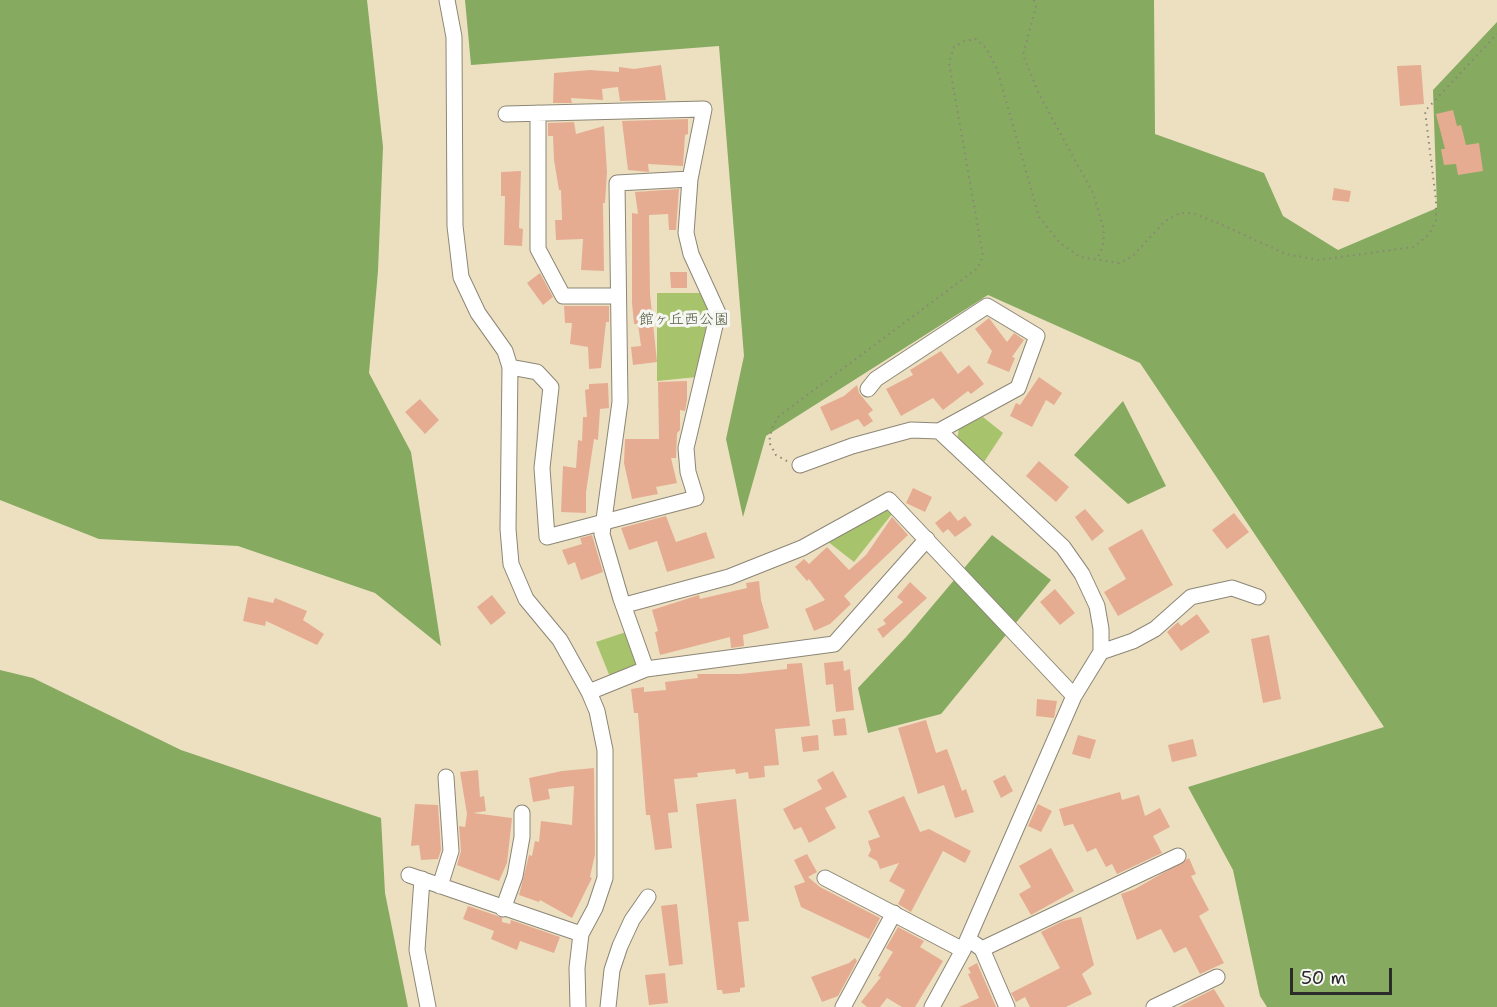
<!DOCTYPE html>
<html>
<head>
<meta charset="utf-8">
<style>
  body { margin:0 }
  #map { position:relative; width:1497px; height:1007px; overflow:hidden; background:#ede0c1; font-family:"Shantell Sans",sans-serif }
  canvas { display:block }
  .scale { position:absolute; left:1290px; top:968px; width:102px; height:27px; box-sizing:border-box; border:3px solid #2b2b2b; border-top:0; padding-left:8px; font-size:18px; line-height:21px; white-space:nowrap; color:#2b2b2b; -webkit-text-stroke:4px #f6f6f2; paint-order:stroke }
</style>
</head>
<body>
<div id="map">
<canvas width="1497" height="1007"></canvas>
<div class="scale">50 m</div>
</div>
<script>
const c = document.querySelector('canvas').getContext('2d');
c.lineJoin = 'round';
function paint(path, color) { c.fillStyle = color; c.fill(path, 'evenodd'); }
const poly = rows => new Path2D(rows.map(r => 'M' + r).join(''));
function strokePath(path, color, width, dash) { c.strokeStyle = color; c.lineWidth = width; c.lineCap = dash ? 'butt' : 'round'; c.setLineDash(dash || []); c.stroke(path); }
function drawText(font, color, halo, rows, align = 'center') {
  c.font = font + ' "Shantell Sans","Klee One",sans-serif'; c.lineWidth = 6; c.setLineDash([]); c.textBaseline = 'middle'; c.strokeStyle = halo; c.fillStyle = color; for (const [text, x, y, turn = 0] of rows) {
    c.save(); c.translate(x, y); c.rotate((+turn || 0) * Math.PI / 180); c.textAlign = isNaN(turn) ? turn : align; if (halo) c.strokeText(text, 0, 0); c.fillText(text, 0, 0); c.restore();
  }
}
const green = poly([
  [657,293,700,293,712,316,697,377,657,381],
  [983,417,1003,433,984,462,957,440,959,428],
  [886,508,892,514,854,562,827,541],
  [626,632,638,666,610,677,596,642]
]);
const forest = poly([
  [0,0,367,0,383,147,378,271,369,373,411,452,441,646,375,593,238,546,99,539,0,500],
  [465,0,1154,0,1155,134,1264,173,1283,216,1338,250,1437,208,1433,90,1497,22,1497,1007,1267,1007,1260,996,1233,870,1188,787,1384,727,1140,363,988,295,766,436,743,517,726,439,744,356,719,46,471,65],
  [1123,401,1166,486,1128,504,1074,455],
  [992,535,1051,580,941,714,868,733,858,688,907,636],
  [0,670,33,678,181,750,381,818,385,893,408,1007,0,1007]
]);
const building = poly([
  [661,65,666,100,620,101,618,87,602,89,603,100,571,98,572,103,553,103,554,73,590,70,619,72,619,67,634,69],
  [1421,65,1424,104,1400,106,1397,66],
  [1453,110,1457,126,1461,125,1466,145,1479,143,1483,171,1458,175,1456,164,1444,165,1441,149,1445,149,1436,114],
  [688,119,688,134,685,135,683,166,648,164,649,172,628,170,622,121],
  [574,122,576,134,604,126,607,172,605,203,603,203,604,271,581,270,583,239,556,240,555,220,562,220,561,190,559,190,554,160,553,136,548,136,548,123],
  [521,171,519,228,523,229,522,246,504,245,505,196,501,196,501,172],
  [1334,188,1351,191,1349,202,1332,200],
  [679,189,676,230,669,230,668,214,649,215,650,294,657,362,633,365,631,347,641,346,638,324,634,324,632,303,632,213,638,214,635,192],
  [670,272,687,272,687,288,671,288],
  [540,273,553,297,543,305,527,283],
  [564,306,609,306,609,322,606,322,601,368,589,369,588,347,570,344,572,323,565,323],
  [989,318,1007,342,1014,333,1024,340,1012,357,1015,358,1009,372,987,363,992,351,975,329],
  [941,351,958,374,969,365,984,384,971,394,968,391,943,410,933,398,901,416,886,389,913,375,910,370],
  [1039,377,1062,393,1054,405,1046,400,1032,427,1010,416,1016,403,1020,405],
  [687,381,687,400,685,411,680,410,680,430,677,433,676,458,671,458,677,483,656,487,658,494,632,499,624,463,625,439,659,439,658,382],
  [608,383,609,408,600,409,598,440,594,439,586,492,586,513,561,512,563,466,576,468,578,440,582,441,583,417,587,417,585,390,589,389,589,384],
  [857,385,859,393,873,410,868,414,873,421,864,427,858,419,831,431,820,407,844,396],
  [420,399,439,420,425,434,405,412],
  [1039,461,1069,487,1056,502,1026,476],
  [913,488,932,497,925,512,906,503],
  [1085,509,1104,531,1092,541,1075,517],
  [950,511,958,521,965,516,972,525,955,537,948,529,943,533,935,523],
  [1234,513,1249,532,1227,549,1212,530],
  [666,516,676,542,706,532,715,558,667,572,657,541,629,550,621,528],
  [892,517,908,535,844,596,851,604,830,624,814,631,805,609,825,600,809,579,807,581,795,567,804,559,809,564,827,547,849,570,866,555],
  [1142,529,1173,585,1118,616,1104,592,1126,579,1108,548],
  [592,535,603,572,581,580,575,562,568,565,562,550,582,544,580,538],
  [759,581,761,600,769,628,743,635,744,646,731,648,730,637,660,655,655,632,658,631,652,610,699,595,700,599,747,588,746,583],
  [910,582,927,598,883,638,877,629,886,624,883,620,903,602,897,597],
  [1055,589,1075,613,1060,625,1040,602],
  [492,595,506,613,491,625,477,607],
  [248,597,273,603,275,598,307,611,303,620,324,634,317,645,266,621,265,626,243,621],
  [1197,614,1210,632,1181,651,1167,632,1178,622,1181,626],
  [1269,635,1281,699,1263,703,1251,639],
  [843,661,844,671,850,669,854,710,836,712,833,684,826,685,824,663],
  [802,663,810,726,775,729,779,765,764,766,765,777,749,779,748,772,736,774,735,769,697,773,698,777,674,779,678,812,668,813,672,848,655,850,650,815,646,815,638,713,634,713,631,689,644,687,644,692,666,690,665,682,698,678,697,674,740,674,787,669,787,664],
  [1037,699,1057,701,1054,718,1036,716],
  [845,718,847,735,834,736,832,720],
  [926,720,936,753,947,749,962,791,966,789,974,812,955,818,944,785,918,794,898,728],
  [818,735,819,750,803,752,801,737],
  [1078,735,1096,740,1090,759,1072,754],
  [1193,739,1197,756,1172,762,1168,745],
  [594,768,595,854,590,877,592,878,572,918,540,900,539,902,519,895,529,855,532,856,535,841,539,842,541,821,572,825,574,786,548,789,550,799,533,802,529,778,562,771],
  [478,770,480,797,484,796,486,811,473,813,512,818,507,863,499,881,457,865,461,851,459,826,465,827,467,814,460,772],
  [833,771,847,797,825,808,836,828,809,843,801,827,794,830,783,809,822,789,817,780],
  [1005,775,1013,791,1001,798,993,781],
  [1120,792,1122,800,1139,795,1145,816,1160,808,1170,827,1153,836,1162,853,1117,874,1112,864,1106,867,1096,848,1087,852,1073,824,1064,826,1059,809],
  [904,796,920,832,929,829,971,851,965,863,943,851,911,912,898,904,905,890,889,881,899,863,880,869,877,861,868,856,871,850,868,841,880,837,868,811],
  [736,799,749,921,738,922,745,987,740,988,740,992,723,994,722,990,717,990,696,804],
  [415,804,438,805,441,850,438,859,421,860,419,845,411,846],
  [1038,804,1052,811,1041,832,1028,826],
  [1051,848,1074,891,1031,915,1019,894,1031,887,1019,866],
  [807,854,817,872,808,877,820,887,880,918,869,939,801,907,794,886,805,882,794,860],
  [1189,858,1196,874,1191,876,1209,910,1199,916,1224,963,1200,974,1186,947,1174,953,1161,929,1137,940,1121,894,1135,889],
  [677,904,683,964,669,966,661,906],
  [468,906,495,915,502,918,502,922,510,924,511,920,560,937,554,953,520,941,517,950,491,939,494,931,463,919],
  [1081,917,1094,965,1082,974,1092,994,1066,1007,1030,1007,1025,997,1016,1002,1011,993,1060,968,1041,932,1063,921],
  [898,927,924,941,920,947,943,961,915,1007,902,1007,887,998,880,1007,867,1007,861,1002,881,977,878,976,893,952,886,948],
  [855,958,857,961,838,996,822,1002,811,977,849,963],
  [977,963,996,1007,959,1007,979,998,968,974,971,973,968,968],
  [665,973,668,1003,649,1005,645,975],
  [1214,989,1225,1007,1179,1007,1186,1003]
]);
const path = poly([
  [1034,0,1036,7,1023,55,1040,96,1093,193,1104,230,1103,246,1097,259],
  [787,461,776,455,769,442,772,428,779,416,978,268,983,256,949,63,954,47,964,41,976,39,987,49,997,69,1039,217,1060,243,1080,257,1119,263,1133,256,1165,221,1180,213,1192,213,1218,223,1286,254,1318,260,1414,247,1429,234,1436,221,1436,200,1425,111,1497,34]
]);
const minor = poly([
  [447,0,454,37,455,226,461,277,478,313,505,351,510,367,508,529,511,564,526,599,560,640,589,692,597,711,605,750,605,878,595,908,581,934,577,968,578,1007],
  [538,113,538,249,563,296,618,296],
  [506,114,704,109,690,179,686,233,691,254,718,313,686,448,688,472,696,498,547,537,542,468,551,387,537,372,510,367],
  [868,389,876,379,987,306,1037,336,1018,388,939,431],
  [800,465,852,446,911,430,939,431,1063,547,1082,574,1097,606,1101,629,1101,652,1074,696,963,950,932,1007],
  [625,605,729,577,802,548,889,500,1074,696],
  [1101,652,1133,641,1155,629,1191,597,1232,588,1258,597],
  [646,669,621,599,602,534,620,402,617,183,690,179],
  [589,692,646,669,834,644,927,539],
  [409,875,581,934],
  [825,878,963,950],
  [422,879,417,950,428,1007],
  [440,886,451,851,446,777],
  [503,909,515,876,522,837,522,813],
  [975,944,982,949,1007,1007],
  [982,949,1178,856],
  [608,1007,612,970,620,946,632,920,648,897],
  [843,1007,894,913],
  [1154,1007,1217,977]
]);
const parkNames = [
  ["館ヶ丘西公園",684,320]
];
paint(green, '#a7c46c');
paint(forest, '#85aa60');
paint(building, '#e5ac92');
strokePath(minor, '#8c8676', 17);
strokePath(path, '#8c8676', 2, [1.5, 4.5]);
strokePath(minor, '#fff', 15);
drawText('15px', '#50593e', '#f6f6f2', parkNames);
</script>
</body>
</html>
